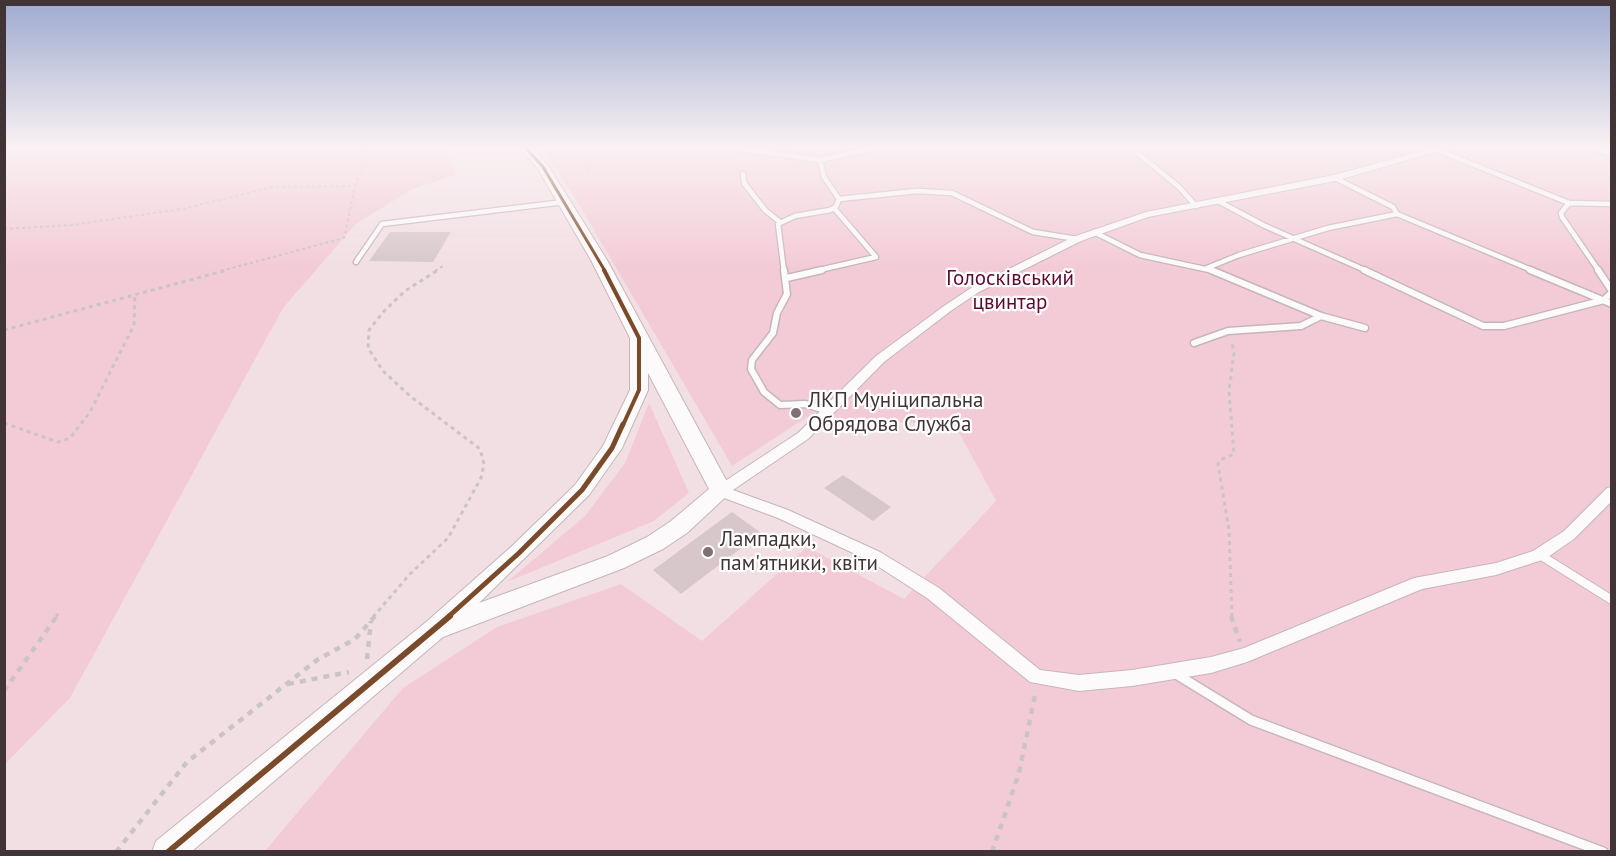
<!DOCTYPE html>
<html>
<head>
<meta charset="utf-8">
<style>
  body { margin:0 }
  #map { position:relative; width:1616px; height:856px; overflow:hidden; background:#f2dfe4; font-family:"PT Sans",sans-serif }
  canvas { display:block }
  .frame { position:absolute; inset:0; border:6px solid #413437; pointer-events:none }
</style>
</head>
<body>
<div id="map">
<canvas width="1616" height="856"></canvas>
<div class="frame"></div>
</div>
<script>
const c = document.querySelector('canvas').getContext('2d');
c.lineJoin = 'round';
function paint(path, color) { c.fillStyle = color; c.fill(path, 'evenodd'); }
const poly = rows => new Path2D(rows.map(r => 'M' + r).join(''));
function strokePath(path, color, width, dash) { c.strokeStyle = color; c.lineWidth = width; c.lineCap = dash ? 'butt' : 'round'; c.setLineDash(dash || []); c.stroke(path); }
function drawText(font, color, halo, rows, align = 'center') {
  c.font = font + ' "PT Sans",sans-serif'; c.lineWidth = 4.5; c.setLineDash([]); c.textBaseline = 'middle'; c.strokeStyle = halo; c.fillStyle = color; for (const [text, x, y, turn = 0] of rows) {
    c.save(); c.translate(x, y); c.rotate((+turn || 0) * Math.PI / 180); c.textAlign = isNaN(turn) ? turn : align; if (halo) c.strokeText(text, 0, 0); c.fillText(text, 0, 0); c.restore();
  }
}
const green = poly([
  [5,147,444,147,456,174,411,190,356,224,283,308,70,698,5,764],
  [541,147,1611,147,1611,851,264,852,403,688,497,627,621,584,702,641,807,547,904,599,996,501,955,425,807,417,732,466,580,206],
  [649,403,689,493,654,521,507,582,585,516,625,463]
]);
const building = poly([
  [390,232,451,232,433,262,369,261],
  [843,475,891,507,873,521,824,488],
  [732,512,761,533,681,594,653,570]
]);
const pathFar2 = poly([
  [574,147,589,170],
  [4,229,72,225,182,209,272,187,355,186],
  [221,271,344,238,355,186,365,161,364,147],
  [435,271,445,265]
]);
const pathFar1 = poly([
  [4,330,227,270],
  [4,423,58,442,70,438,90,412,134,325,135,294],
  [56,617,60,611],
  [373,617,410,574,448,538,481,478,484,464,480,449,410,396,383,371,368,348,369,330,385,310,405,291,438,270],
  [1232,617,1229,530,1218,464,1220,460,1234,454,1229,391,1234,353,1232,341]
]);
const path = poly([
  [1231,616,1240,642],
  [367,659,371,621],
  [288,684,349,672],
  [4,691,57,616],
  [116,852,187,762,317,660,355,639,375,616],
  [992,852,1019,773,1036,690]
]);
const laneFar3 = poly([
  [727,147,820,160,878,147],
  [1130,147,1179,187,1196,206],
  [1430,147,1569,203,1612,204],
  [1592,147,1612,154],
  [820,160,824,177,839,199,917,191,952,193,1033,232,1077,239],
  [743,174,744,183,765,210,780,222],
  [1335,178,1393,207,1397,214],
  [1220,202,1263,225,1367,271],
  [1569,203,1561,213,1562,217,1599,271],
  [1094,232,1140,255,1214,271],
  [356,262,382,224,564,202],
  [1207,268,1239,255,1328,228,1397,214,1534,271],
  [784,271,778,224,795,216,830,210,836,207,839,199],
  [815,271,876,257,834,208]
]);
const laneFar2 = poly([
  [784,270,787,294,777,313,773,333,752,360,751,369,764,392,780,405,805,404,829,411],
  [1211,270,1321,316,1365,328],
  [1364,270,1483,326,1504,326,1604,300,1612,292],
  [1530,270,1612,304],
  [1598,270,1612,291],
  [787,278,822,270],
  [1194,343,1228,331,1301,326,1321,316]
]);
const laneFar1 = poly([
  [1540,555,1612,600]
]);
const lane = poly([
  [1176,674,1251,720,1603,852]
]);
const street = poly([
  [1437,147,1452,147,1335,181,1148,217,1081,241,979,292,952,310,884,362,808,439,733,490,788,510,880,552,939,588,1040,670,1079,675,1132,670,1211,657,1244,648,1414,578,1496,563,1533,551,1564,531,1607,488,1612,487,1612,501,1574,539,1545,559,1496,575,1422,589,1247,662,1211,673,1132,686,1079,691,1030,682,927,598,868,560,778,518,716,495,714,491,716,487,798,433,876,356,944,306,971,288,1073,237,1146,212,1334,175,1437,147]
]);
const secondary = poly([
  [519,147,532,147,549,167,607,260,732,491,687,533,663,549,624,568,443,637,191,852,152,852,156,841,425,623,511,547,575,485,603,446,630,390,630,338,591,260,538,169,519,147],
  [648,373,709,489,671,521,647,537,608,556,479,603,589,495,622,448,648,390,648,373]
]);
const bus1Far3 = poly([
  [525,147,543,167,605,271]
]);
const bus1Far2 = poly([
  [604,270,639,338,639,390,623,425]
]);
const bus1Far1 = poly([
  [448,617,519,553,582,490,612,448,623,424]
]);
const bus1 = poly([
  [168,852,450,616]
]);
const markers = [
  [796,413,6,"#7f7074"],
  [708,552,6,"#7f7074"]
];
const parkNames = [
  ["Голосківський",1010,279],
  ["цвинтар",1010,303]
];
const poiNames = [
  ["ЛКП Муніципальна",808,401],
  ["Обрядова Служба",808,425],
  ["Лампадки,",720,540],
  ["пам'ятники, квіти",720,564]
];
paint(green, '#f3cbd6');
paint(building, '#d7c7cb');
strokePath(laneFar3, '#c5b6ba', 7);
strokePath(laneFar2, '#c5b6ba', 9);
strokePath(laneFar1, '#c5b6ba', 10);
strokePath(lane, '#c5b6ba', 12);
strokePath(street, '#c5b6ba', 2);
strokePath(secondary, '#c5b6ba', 2);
strokePath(pathFar2, '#cbc4c6', 2, [3, 3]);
strokePath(pathFar1, '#cbc4c6', 3, [4, 4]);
strokePath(path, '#cbc4c6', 4.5, [6, 6]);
strokePath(laneFar3, '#fdfafb', 4.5);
strokePath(laneFar2, '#fdfafb', 6);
strokePath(laneFar1, '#fdfafb', 8);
strokePath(lane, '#fdfafb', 9);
paint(street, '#fdfafb');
paint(secondary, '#fdfafb');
strokePath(bus1Far3, '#7a4b2a', 3);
strokePath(bus1Far2, '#7a4b2a', 4);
strokePath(bus1Far1, '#7a4b2a', 5);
strokePath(bus1, '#7a4b2a', 6);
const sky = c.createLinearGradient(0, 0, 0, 267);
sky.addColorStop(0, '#9eaacf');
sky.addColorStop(0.55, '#f9f1f3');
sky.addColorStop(1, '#f9f1f300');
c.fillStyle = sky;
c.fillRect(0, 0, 1616, 267);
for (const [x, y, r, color] of markers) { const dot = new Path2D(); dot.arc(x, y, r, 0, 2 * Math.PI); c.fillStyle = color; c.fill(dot); strokePath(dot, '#fff', 2); }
drawText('21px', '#5e072f', '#fff', parkNames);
drawText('21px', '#413437', '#fff', poiNames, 'left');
</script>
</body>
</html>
